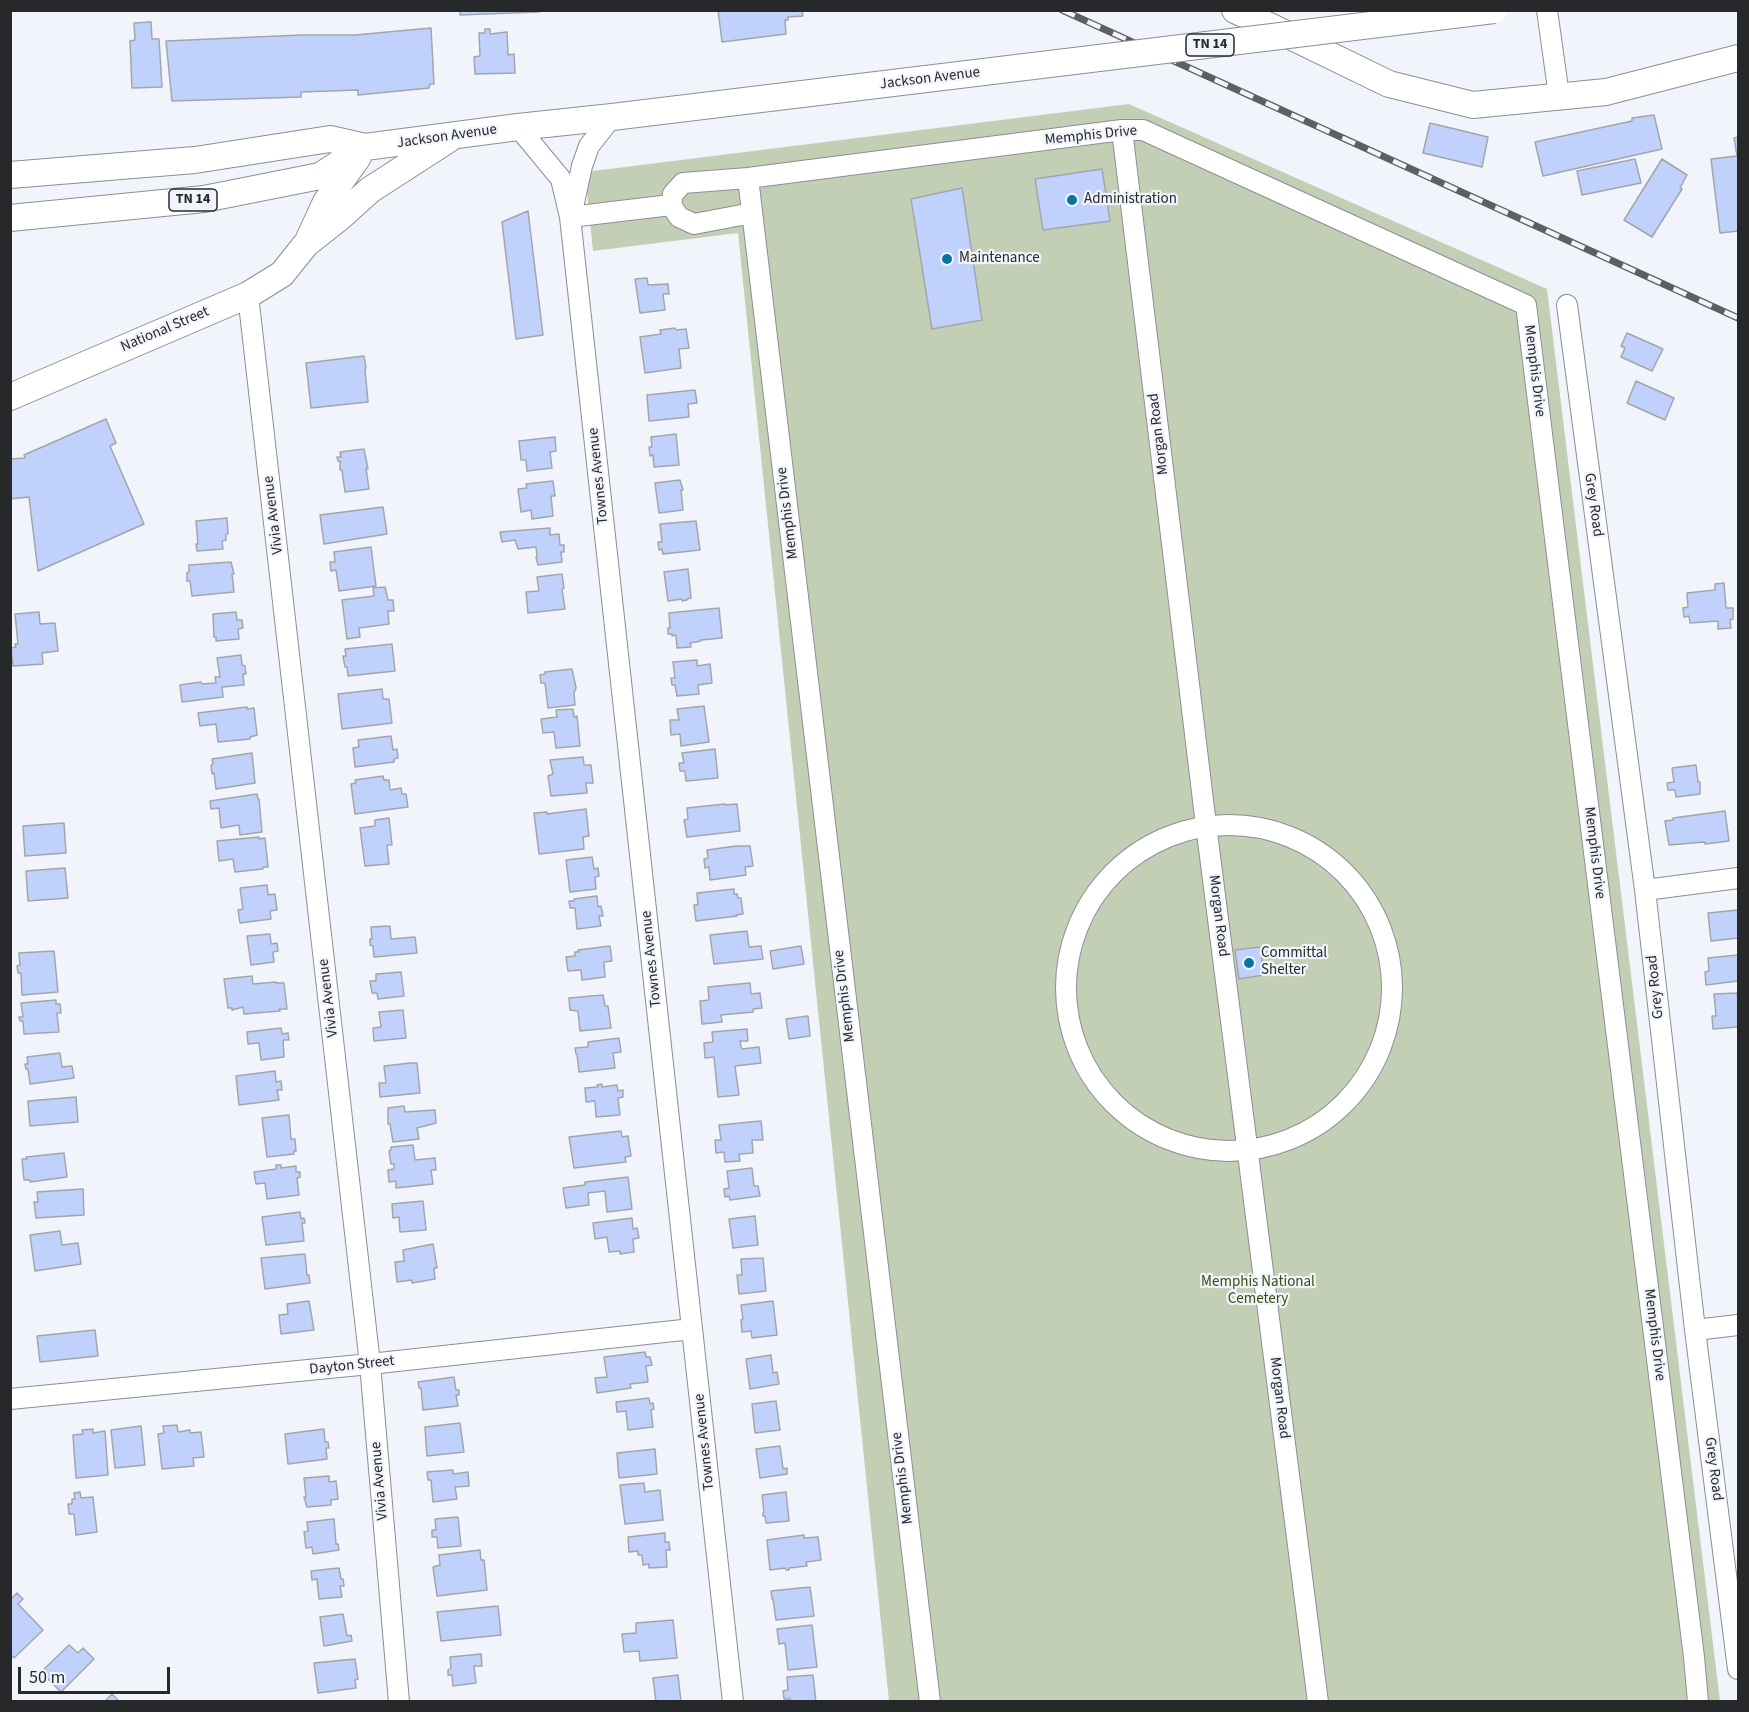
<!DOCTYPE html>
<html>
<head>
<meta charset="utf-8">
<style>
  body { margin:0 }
  #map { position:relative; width:1749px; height:1712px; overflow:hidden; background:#f1f4fb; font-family:"Source Sans 3",sans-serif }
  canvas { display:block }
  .frame { position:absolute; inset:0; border:12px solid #27282a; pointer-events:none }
  .scale { position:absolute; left:18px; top:1667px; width:152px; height:27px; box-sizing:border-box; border:3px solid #27282a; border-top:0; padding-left:8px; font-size:18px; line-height:21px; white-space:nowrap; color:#27282a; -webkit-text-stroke:4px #f1f4fb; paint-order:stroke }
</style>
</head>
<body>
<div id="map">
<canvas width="1749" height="1712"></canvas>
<div class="frame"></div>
<div class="scale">50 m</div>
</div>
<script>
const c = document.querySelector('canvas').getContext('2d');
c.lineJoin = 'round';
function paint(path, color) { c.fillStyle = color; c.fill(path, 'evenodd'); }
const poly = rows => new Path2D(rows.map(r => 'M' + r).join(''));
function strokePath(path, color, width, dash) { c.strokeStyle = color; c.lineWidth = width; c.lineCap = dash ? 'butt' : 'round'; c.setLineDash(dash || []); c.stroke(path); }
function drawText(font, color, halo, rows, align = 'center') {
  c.font = font + ' "Source Sans 3",sans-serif'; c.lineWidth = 4.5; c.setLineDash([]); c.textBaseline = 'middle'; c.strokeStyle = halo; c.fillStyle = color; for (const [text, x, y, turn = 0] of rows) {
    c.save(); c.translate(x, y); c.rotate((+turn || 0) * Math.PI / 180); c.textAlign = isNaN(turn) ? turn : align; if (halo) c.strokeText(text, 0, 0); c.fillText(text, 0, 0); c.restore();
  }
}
const green = poly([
  [1129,104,1547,289,1720,1701,889,1701,738,233,593,251,585,172]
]);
const building = poly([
  [460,10,539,10,539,12,460,15,460,10],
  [718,10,802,10,803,16,788,17,788,20,785,20,786,34,722,42,718,10],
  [151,22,152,39,159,39,162,87,132,88,130,41,135,40,134,23,151,22],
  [431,28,434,84,430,84,429,88,358,95,358,90,301,92,301,97,172,101,166,41,301,35,355,35,431,28],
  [485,29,490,29,490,34,507,32,508,55,514,54,515,73,475,74,474,57,480,56,479,33,485,33,485,29],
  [1654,115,1662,149,1543,176,1535,142,1632,121,1632,118,1654,115],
  [1430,123,1488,137,1482,167,1423,153,1430,123],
  [1738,137,1738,231,1720,233,1711,159,1737,156,1734,138,1738,137],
  [1635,159,1641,183,1582,195,1577,171,1635,159],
  [1662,159,1687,175,1680,188,1682,189,1652,237,1624,220,1662,159],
  [1102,169,1110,221,1043,230,1035,179,1102,169],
  [962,188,982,320,932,329,911,199,962,188],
  [528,211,543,335,516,339,502,222,528,211],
  [647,278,648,285,668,284,669,294,663,294,665,310,640,313,635,279,647,278],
  [675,328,676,330,686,329,689,348,679,349,681,368,645,373,640,337,661,334,660,330,675,328],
  [1627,333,1663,349,1652,371,1621,357,1625,348,1621,346,1627,333],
  [364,356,366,368,365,369,368,402,311,408,306,363,364,356],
  [1636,381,1674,398,1665,420,1627,403,1636,381],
  [695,390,697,403,688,404,689,417,649,421,647,395,695,390],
  [106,419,116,443,110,446,144,524,38,571,29,497,10,499,10,459,25,458,24,455,106,419],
  [676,434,679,465,654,467,653,455,650,456,649,447,652,447,651,437,676,434],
  [555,437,556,451,550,452,552,468,527,471,526,460,521,460,519,441,555,437],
  [364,449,368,469,366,468,369,489,345,492,342,470,340,470,340,463,341,462,338,461,337,457,341,457,340,452,364,449],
  [680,480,683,490,681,490,683,510,659,513,655,483,680,480],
  [553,481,555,496,551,496,553,516,532,519,531,510,521,512,518,489,527,488,526,484,553,481],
  [383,507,387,534,324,544,320,515,383,507],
  [227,518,228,534,226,534,226,540,222,541,223,549,197,551,196,544,198,544,196,521,227,518],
  [696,521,700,550,663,554,662,549,659,550,658,542,662,542,660,524,696,521],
  [550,528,550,535,559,534,560,545,564,545,564,552,561,552,562,562,538,565,536,557,537,557,536,547,518,549,515,540,502,542,500,532,550,528],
  [371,547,376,586,339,591,336,570,331,571,330,562,335,562,334,552,371,547],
  [231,562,234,574,232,574,234,592,192,596,190,581,187,581,187,573,189,572,189,565,231,562],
  [688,569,691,598,687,599,687,600,682,601,682,599,668,601,664,572,688,569],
  [562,574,564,588,562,589,565,609,528,613,526,592,539,591,537,577,562,574],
  [1724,583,1726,608,1733,608,1733,619,1730,620,1731,628,1718,629,1718,621,1690,623,1689,616,1684,617,1683,608,1688,607,1687,593,1715,590,1715,584,1724,583],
  [385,587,388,600,393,600,394,611,388,611,389,624,359,628,360,637,347,639,342,600,374,596,373,588,385,587],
  [719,608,722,638,701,640,701,641,690,643,691,647,677,648,676,635,672,636,672,634,668,634,668,628,670,628,669,613,719,608],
  [39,612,40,624,55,623,58,651,42,653,43,664,13,666,11,648,16,647,15,644,18,644,15,614,39,612],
  [236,612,237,620,242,620,243,628,238,629,239,639,216,641,216,637,214,637,213,614,236,612],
  [392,644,395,671,348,676,347,667,345,667,343,656,346,656,345,649,392,644],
  [241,655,242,665,245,666,246,674,243,674,244,685,222,687,223,697,182,702,180,685,201,682,202,684,216,683,215,677,220,677,217,658,241,655],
  [697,660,697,666,710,664,712,683,698,685,699,694,677,696,675,685,672,685,671,678,675,678,673,662,697,660],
  [572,669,576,688,574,693,575,705,548,708,545,683,541,683,540,675,545,674,545,672,572,669],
  [382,689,383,699,389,699,392,723,342,729,338,694,382,689],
  [704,706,709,742,681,746,680,734,671,735,670,720,679,720,677,709,704,706],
  [247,707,247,709,254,708,257,735,250,737,250,739,218,742,216,724,200,726,198,713,247,707],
  [573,709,574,717,577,716,580,746,556,748,554,732,543,733,541,719,557,717,556,710,573,709],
  [391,736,393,750,397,749,398,758,394,759,394,762,355,767,353,748,359,747,358,740,391,736],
  [715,749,718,778,686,781,685,771,680,771,679,763,684,763,682,753,715,749],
  [252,753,255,783,216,789,214,773,212,774,211,766,213,763,212,759,252,753],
  [583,757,584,765,591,765,593,783,586,783,587,793,551,796,548,776,553,774,550,760,583,757],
  [1696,765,1698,782,1700,782,1700,794,1676,797,1675,790,1668,790,1667,783,1674,782,1672,768,1696,765],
  [383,776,384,780,389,780,390,790,401,788,402,794,406,794,408,807,355,814,351,784,356,783,355,780,383,776],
  [257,794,258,799,259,799,262,832,240,835,239,825,221,828,219,808,211,809,210,801,257,794],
  [725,804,725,805,737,804,740,831,687,837,684,820,688,819,687,808,725,804],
  [586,809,589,836,583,837,584,849,539,854,534,813,547,812,547,814,586,809],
  [1725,811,1729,841,1705,844,1705,842,1669,845,1665,821,1673,820,1673,818,1725,811],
  [389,818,392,845,387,845,389,864,365,866,360,828,375,826,375,820,389,818],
  [64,823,66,853,25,856,23,826,64,823],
  [259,837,259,839,265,838,268,867,263,867,263,869,235,872,233,859,219,861,217,841,259,837],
  [736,846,750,846,753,866,745,867,746,875,710,880,709,867,705,868,704,859,708,858,707,850,736,846],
  [592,857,594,869,598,868,599,876,595,877,596,889,570,892,566,860,592,857],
  [65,868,68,898,28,901,26,871,65,868],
  [267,885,268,895,275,894,277,910,270,911,271,919,240,923,238,910,243,909,240,888,267,885],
  [734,889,734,894,737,894,738,898,741,898,743,914,736,915,737,916,696,921,694,905,698,905,697,893,734,889],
  [597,896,598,907,601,906,603,916,599,916,601,926,577,929,575,908,570,908,569,901,574,901,574,899,597,896],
  [1738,910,1738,938,1711,941,1708,913,1738,910],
  [390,926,391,939,415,937,417,953,374,957,373,946,370,945,370,939,372,939,371,927,390,926],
  [747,931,749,947,761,946,763,959,714,964,710,935,747,931],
  [270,934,271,944,277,943,278,951,273,952,274,962,251,965,247,936,270,934],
  [610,946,612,961,604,962,605,977,582,980,581,970,568,971,566,957,575,956,575,952,579,952,578,950,610,946],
  [801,946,804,964,773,969,770,951,801,946],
  [1260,947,1264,975,1239,979,1235,950,1260,947],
  [54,951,58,992,22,995,21,973,18,973,17,966,20,965,19,953,54,951],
  [1738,955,1738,981,1706,985,1705,972,1709,971,1708,958,1738,955],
  [401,972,404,996,378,999,377,993,372,993,370,981,376,981,376,974,401,972],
  [252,976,253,984,276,982,276,983,284,983,287,1009,279,1009,280,1011,244,1014,243,1007,232,1010,232,1008,228,1008,224,979,252,976],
  [750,983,751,994,760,993,762,1008,753,1009,753,1012,721,1015,722,1022,702,1024,700,1001,709,1000,708,987,750,983],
  [1737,993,1738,1001,1738,1027,1713,1029,1712,1016,1716,1016,1714,994,1737,993],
  [603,995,605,1006,608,1006,611,1028,580,1031,578,1011,570,1010,569,998,603,995],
  [56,1000,56,1004,60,1004,61,1013,57,1013,59,1032,24,1034,23,1021,20,1021,19,1017,23,1017,21,1003,56,1000],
  [403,1010,406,1038,374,1041,373,1028,381,1027,379,1012,403,1010],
  [808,1016,810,1036,789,1039,786,1019,808,1016],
  [281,1028,282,1034,288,1033,289,1040,283,1040,284,1057,261,1060,259,1043,248,1044,247,1032,281,1028],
  [747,1029,748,1041,740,1041,741,1047,742,1049,759,1047,761,1063,735,1066,739,1095,718,1097,714,1057,705,1058,704,1043,713,1042,712,1032,747,1029],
  [619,1038,621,1052,613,1053,615,1068,579,1072,577,1054,576,1054,575,1048,588,1047,588,1042,619,1038],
  [60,1053,62,1067,72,1066,74,1078,30,1084,28,1069,26,1069,25,1064,28,1064,27,1057,60,1053],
  [410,1063,417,1063,420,1093,380,1097,379,1083,386,1083,384,1066,410,1063],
  [275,1071,276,1082,281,1081,282,1090,277,1090,279,1100,239,1105,236,1076,275,1071],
  [602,1084,602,1087,617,1085,618,1091,623,1090,623,1097,618,1098,620,1115,596,1117,595,1101,586,1102,585,1088,598,1087,597,1085,602,1084],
  [76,1097,78,1122,30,1126,28,1101,76,1097],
  [404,1106,405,1112,435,1110,436,1123,417,1128,419,1139,393,1142,390,1124,388,1124,388,1108,404,1106],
  [289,1115,291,1139,295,1139,296,1151,294,1151,294,1154,267,1157,262,1118,289,1115],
  [761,1121,763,1140,752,1140,753,1153,739,1154,740,1161,725,1162,724,1152,716,1153,715,1140,721,1140,719,1125,761,1121],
  [621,1131,622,1137,628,1136,631,1156,625,1157,626,1162,574,1168,569,1137,621,1131],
  [413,1145,415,1160,435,1158,436,1170,431,1170,433,1184,396,1188,396,1181,389,1182,388,1170,394,1169,394,1164,391,1164,389,1151,391,1150,391,1147,413,1145],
  [64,1153,67,1177,30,1182,30,1180,24,1180,22,1159,27,1159,26,1157,64,1153],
  [276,1165,281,1165,281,1168,296,1166,296,1172,300,1172,300,1177,297,1178,299,1195,267,1199,265,1183,256,1184,254,1172,276,1169,276,1165],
  [752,1168,754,1186,758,1186,760,1196,730,1200,729,1196,725,1197,724,1189,729,1188,727,1171,752,1168],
  [628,1177,632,1209,607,1212,605,1191,588,1193,589,1205,566,1208,563,1188,585,1185,585,1182,628,1177],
  [83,1189,84,1215,36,1218,34,1202,38,1202,37,1192,83,1189],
  [423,1201,426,1230,400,1232,399,1217,393,1218,392,1204,423,1201],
  [300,1212,301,1219,304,1218,305,1223,302,1223,304,1241,266,1245,262,1217,300,1212],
  [755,1216,758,1245,733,1248,729,1219,755,1216],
  [632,1218,633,1229,637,1228,639,1238,633,1239,634,1252,620,1254,620,1251,609,1252,607,1237,595,1239,593,1223,632,1218],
  [60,1231,62,1245,78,1243,81,1264,35,1271,30,1235,60,1231],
  [433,1244,437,1268,434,1268,435,1279,412,1283,412,1280,397,1282,395,1262,404,1261,403,1250,433,1244],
  [305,1254,307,1275,309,1275,310,1283,265,1289,261,1258,305,1254],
  [763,1258,766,1291,739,1294,737,1275,742,1275,741,1259,763,1258],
  [309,1301,314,1330,281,1334,279,1315,288,1314,287,1304,309,1301],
  [773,1301,777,1335,752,1338,751,1331,742,1332,741,1320,743,1319,741,1305,773,1301],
  [95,1330,98,1356,40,1362,37,1336,95,1330],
  [645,1352,646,1357,650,1357,652,1365,646,1366,648,1382,630,1384,631,1388,597,1393,595,1378,607,1377,604,1357,645,1352],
  [771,1355,773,1373,777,1372,779,1384,750,1389,746,1359,771,1355],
  [454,1377,456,1390,459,1390,459,1395,456,1395,458,1406,423,1410,421,1388,419,1388,418,1382,454,1377],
  [649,1398,650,1404,653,1403,654,1409,651,1410,653,1427,628,1430,626,1411,617,1412,616,1402,649,1398],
  [776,1401,780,1430,755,1433,752,1404,776,1401],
  [460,1423,464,1452,427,1456,425,1427,460,1423],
  [177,1425,178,1432,190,1430,190,1433,201,1432,204,1457,193,1458,194,1466,162,1469,158,1434,164,1433,163,1426,177,1425],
  [141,1426,145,1465,115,1468,111,1430,141,1426],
  [93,1429,93,1433,105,1431,108,1475,76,1478,73,1435,83,1434,82,1430,93,1429],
  [324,1429,325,1442,328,1442,329,1448,326,1448,327,1459,288,1464,285,1434,324,1429],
  [780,1446,783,1469,787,1468,787,1474,760,1478,756,1449,780,1446],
  [655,1449,657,1474,619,1478,617,1453,655,1449],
  [453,1470,453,1474,468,1472,469,1486,455,1487,457,1499,433,1502,431,1480,428,1480,427,1472,453,1470],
  [329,1476,329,1482,336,1481,338,1499,331,1500,331,1505,307,1507,304,1497,306,1497,304,1478,329,1476],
  [644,1483,645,1492,660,1490,663,1520,625,1524,620,1485,644,1483],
  [80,1492,81,1498,93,1497,97,1532,76,1535,74,1514,69,1514,68,1504,72,1504,72,1499,75,1499,74,1493,80,1492],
  [786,1492,789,1521,766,1523,765,1516,763,1516,763,1513,764,1512,762,1495,786,1492],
  [458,1517,461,1546,438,1548,437,1537,432,1537,432,1530,436,1530,435,1519,458,1517],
  [334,1519,336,1544,338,1544,339,1550,313,1554,312,1547,306,1548,304,1532,308,1531,307,1522,334,1519],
  [665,1533,665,1542,669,1542,670,1550,666,1550,667,1567,649,1568,649,1564,643,1565,642,1555,638,1555,638,1551,629,1552,628,1537,665,1533],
  [804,1535,804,1538,818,1537,821,1560,806,1562,807,1566,789,1568,789,1570,786,1570,785,1568,770,1570,767,1540,804,1535],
  [480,1550,481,1560,484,1560,487,1590,437,1596,433,1567,440,1565,439,1555,480,1550],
  [339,1568,341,1579,343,1579,344,1586,340,1586,342,1597,319,1599,317,1579,312,1580,311,1571,339,1568],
  [810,1587,814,1616,776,1620,773,1599,772,1599,771,1591,810,1587],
  [17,1593,23,1599,18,1604,43,1630,14,1658,10,1654,10,1596,12,1598,17,1593],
  [498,1606,501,1635,441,1641,437,1612,498,1606],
  [343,1614,347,1636,351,1635,352,1641,324,1646,320,1617,343,1614],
  [673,1620,677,1658,640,1661,639,1651,624,1652,622,1634,636,1633,636,1623,673,1620],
  [812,1625,817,1667,788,1670,785,1643,779,1644,777,1629,812,1625],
  [69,1645,78,1653,83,1648,94,1659,61,1692,41,1672,69,1645],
  [481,1654,482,1666,474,1666,476,1683,453,1686,452,1675,448,1675,448,1670,451,1668,450,1657,481,1654],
  [355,1659,358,1679,355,1680,356,1688,318,1693,314,1663,355,1659],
  [678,1675,681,1702,656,1702,653,1678,678,1675],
  [813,1675,816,1702,790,1702,790,1699,784,1699,783,1691,788,1690,787,1677,813,1675],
  [112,1694,120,1702,104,1702,112,1694]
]);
const minor = poly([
  [1547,10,1559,96],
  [518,127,561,179,570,217,733,1702],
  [1122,130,1206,825,1318,1702],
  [748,178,683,183,673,194,671,205,679,217,694,224,752,213],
  [572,212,582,166,589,146,612,117],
  [570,217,671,205],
  [248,295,370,1364,399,1702],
  [1567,305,1645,890,1695,1330,1738,1669],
  '1066 988a163 163 0 1 1 326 0a163 163 0 1 1-326 0Z',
  [1645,890,1738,878],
  [1695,1330,1738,1325],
  [10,1399,370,1364,692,1329],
  [930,1702,748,178,1122,130,1143,130,1526,305,1694,1657,1698,1702]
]);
const major = poly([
  [1235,10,1282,32,1389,84,1473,105,1606,92,1738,58],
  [10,175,195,160,330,139,365,147,518,127,612,117,926,79],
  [10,218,204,199,320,176,365,147],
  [309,239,326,202,358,157],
  [10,397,248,295,282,274,306,244,339,218,370,190,449,139]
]);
const rail = poly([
  [1062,10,1738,318]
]);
const majorBridge = poly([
  [926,79,1494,10]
]);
const markers = [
  [1072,200,6,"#0476a0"],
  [947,259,6,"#0476a0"],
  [1249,963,6,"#0476a0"]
];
const shields = [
  [1210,45,48],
  [193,200,48]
];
const shieldNames = [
  ["TN 14",1210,45],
  ["TN 14",193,200]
];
const streetNames = [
  ["Jackson Avenue",930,79,-7],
  ["Memphis Drive",1091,136,-6],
  ["Jackson Avenue",447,137,-8],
  ["National Street",165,330,-23],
  ["Memphis Drive",1534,371,83],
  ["Morgan Road",1159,434,-97],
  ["Townes Avenue",599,476,-96],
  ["Grey Road",1593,505,82],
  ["Memphis Drive",788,513,-97],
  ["Vivia Avenue",274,515,-97],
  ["Memphis Drive",1594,853,83],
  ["Morgan Road",1218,916,83],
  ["Townes Avenue",652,959,-96],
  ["Grey Road",1656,987,-96],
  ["Memphis Drive",845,996,-97],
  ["Vivia Avenue",329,998,-97],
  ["Memphis Drive",1654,1335,83],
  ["Dayton Street",352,1366,-6],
  ["Morgan Road",1279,1398,83],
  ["Townes Avenue",705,1442,-96],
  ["Grey Road",1713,1469,83],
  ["Memphis Drive",903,1478,-97],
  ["Vivia Avenue",380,1481,-95]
];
const poiNames = [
  ["Administration",1084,200],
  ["Maintenance",959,259],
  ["Committal",1261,954],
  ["Shelter",1261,971]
];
const parkNames = [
  ["Memphis National",1258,1283],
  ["Cemetery",1258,1300]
];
paint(green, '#c3cfb5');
paint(building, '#c0d2fb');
strokePath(building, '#a3a5ac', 1.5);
strokePath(minor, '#8c8e94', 22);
strokePath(major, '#8c8e94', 28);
strokePath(minor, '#fff', 20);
strokePath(major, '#fff', 26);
strokePath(rail, '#5d5f62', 7);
strokePath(rail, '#f1f4fb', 4.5, [14]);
strokePath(majorBridge, '#8c8e94', 28, []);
strokePath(majorBridge, '#fff', 26);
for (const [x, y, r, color] of markers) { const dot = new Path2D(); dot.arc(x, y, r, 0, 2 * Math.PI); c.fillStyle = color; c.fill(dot); strokePath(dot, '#f1f4fb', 2); }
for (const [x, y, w] of shields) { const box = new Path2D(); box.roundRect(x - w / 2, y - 11, w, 22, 4.5); c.fillStyle = '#f1f4fb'; c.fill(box); strokePath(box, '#27282a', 1.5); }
drawText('bold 14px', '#27282a', null, shieldNames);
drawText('15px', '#27282a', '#f1f4fb', streetNames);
drawText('15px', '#27282a', '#f1f4fb', poiNames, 'left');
drawText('15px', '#374d0e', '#f1f4fb', parkNames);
</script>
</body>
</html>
